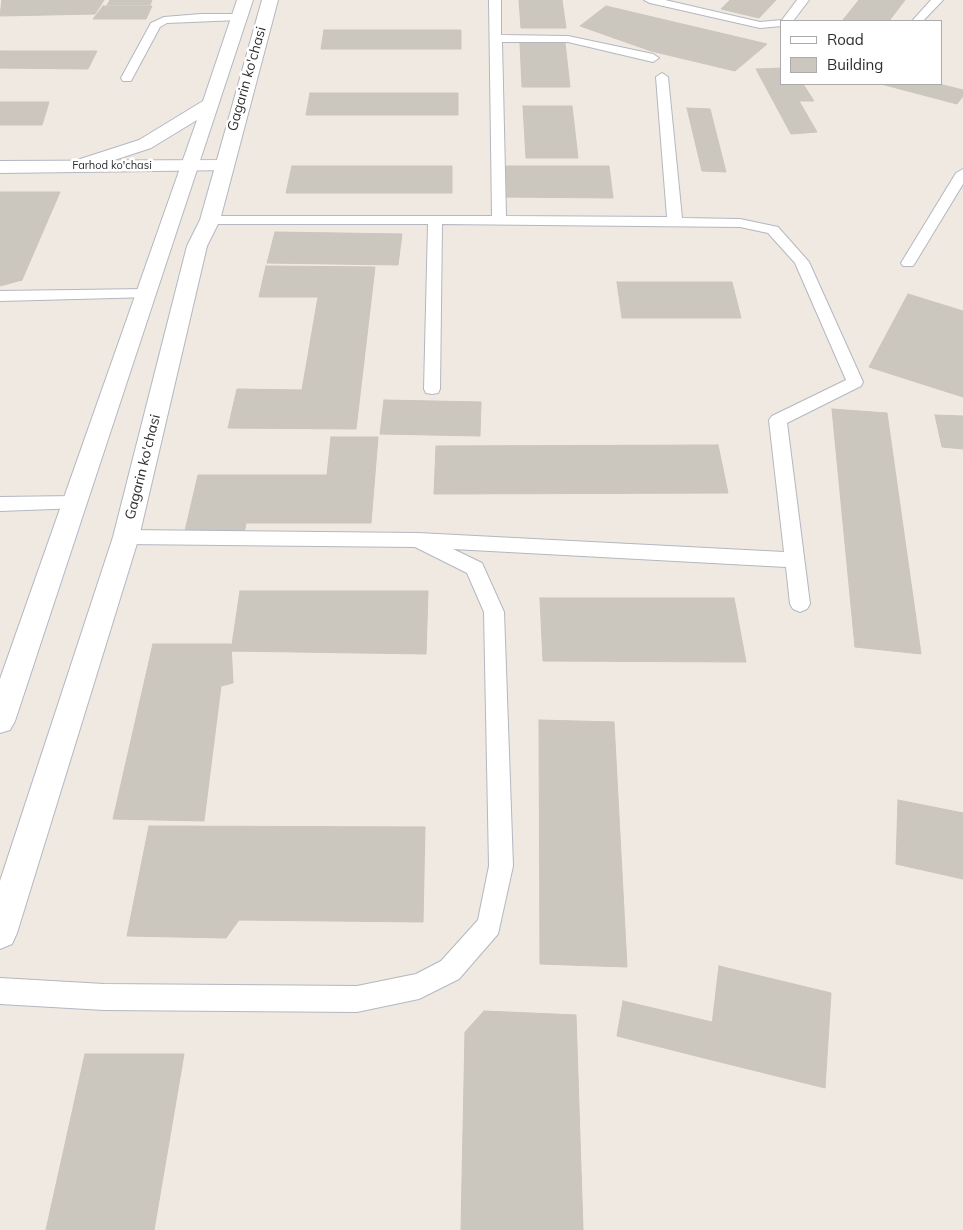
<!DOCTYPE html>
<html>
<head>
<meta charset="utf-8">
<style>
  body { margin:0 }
  #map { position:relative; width:963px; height:1230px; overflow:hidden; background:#efe9e1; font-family:Mulish,sans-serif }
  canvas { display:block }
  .legend { position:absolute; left:780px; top:20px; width:162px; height:65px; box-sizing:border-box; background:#fff; border:1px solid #ababab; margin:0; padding:6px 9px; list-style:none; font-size:15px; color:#2e2e2e }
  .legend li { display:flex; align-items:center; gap:10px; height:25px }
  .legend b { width:25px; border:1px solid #ababab }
</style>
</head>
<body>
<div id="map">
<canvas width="963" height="1230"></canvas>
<ul class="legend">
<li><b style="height:6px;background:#fff"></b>Road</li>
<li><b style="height:14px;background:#cbc7bf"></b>Building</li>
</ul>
</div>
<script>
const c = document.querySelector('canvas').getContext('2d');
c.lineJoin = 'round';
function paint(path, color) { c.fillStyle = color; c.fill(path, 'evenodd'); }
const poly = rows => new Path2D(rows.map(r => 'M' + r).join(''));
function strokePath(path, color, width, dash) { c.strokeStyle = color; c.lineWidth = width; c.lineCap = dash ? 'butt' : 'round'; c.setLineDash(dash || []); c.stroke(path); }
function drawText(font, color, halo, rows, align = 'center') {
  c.font = font + ' Mulish,sans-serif'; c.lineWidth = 5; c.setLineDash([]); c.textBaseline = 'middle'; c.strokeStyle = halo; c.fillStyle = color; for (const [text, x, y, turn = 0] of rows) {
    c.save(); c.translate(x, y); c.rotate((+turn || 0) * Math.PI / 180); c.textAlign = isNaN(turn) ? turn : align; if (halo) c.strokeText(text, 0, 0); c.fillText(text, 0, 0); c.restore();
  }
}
const building = poly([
  [2,0,104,0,95,14,0,16,2,0],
  [110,0,152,0,150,5,107,5,110,0],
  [519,0,562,0,566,28,521,28,519,0],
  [730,0,776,0,759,18,721,9,730,0],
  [859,0,905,0,889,21,842,21,859,0],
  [103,6,152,6,146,19,93,19,103,6],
  [606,6,767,44,735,71,651,51,580,26,606,6],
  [324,30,461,30,461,49,321,49,324,30],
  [520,43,565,43,570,87,522,87,520,43],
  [0,51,97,51,88,69,0,68,0,51],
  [782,68,782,84,803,84,814,101,799,101,817,132,791,134,756,69,782,68],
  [881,84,939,84,963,90,963,96,957,104,881,84],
  [310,93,458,93,458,115,306,115,310,93],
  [0,102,49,102,42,125,0,125,0,102],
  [523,106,572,106,578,158,526,158,523,106],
  [687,108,710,109,726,172,702,171,687,108],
  [292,166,452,166,452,193,286,193,292,166],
  [504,166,609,166,613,198,504,197,504,166],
  [0,192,60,192,22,280,0,280,0,192],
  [275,232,402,234,398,265,267,263,275,232],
  [266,266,375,267,356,429,228,428,237,389,302,390,318,297,259,297,266,266],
  [0,280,22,280,0,286,0,280],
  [617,282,732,282,741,318,622,318,617,282],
  [908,294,963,311,963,397,869,367,908,294],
  [384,400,481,402,480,436,380,434,384,400],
  [832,409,887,413,921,654,855,647,832,409],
  [935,415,963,416,963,449,942,447,935,415],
  [331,437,378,437,371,523,246,523,244,535,184,535,198,475,327,475,331,437],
  [718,445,728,493,434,494,436,446,718,445],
  [240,591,428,591,426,654,231,651,240,591],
  [540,598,734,598,746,662,543,661,540,598],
  [153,644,231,644,233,683,221,686,204,821,113,819,153,644],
  [539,720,614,722,627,967,540,964,539,720],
  [898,800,963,813,963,879,896,864,898,800],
  [149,826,425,827,423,922,239,920,226,938,127,936,149,826],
  [719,966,831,993,825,1088,708,1059,719,966],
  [623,1001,712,1022,708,1059,617,1036,623,1001],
  [484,1011,576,1015,583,1230,461,1230,465,1032,484,1011],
  [85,1054,184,1054,154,1230,46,1230,85,1054]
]);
const service = poly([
  [489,0,501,0,501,35,568,36,653,54,659,58,653,62,568,42,502,42,506,216,667,217,656,77,662,73,668,77,682,218,740,219,778,227,809,262,863,382,861,386,787,423,810,604,807,609,800,612,793,609,790,604,786,567,453,549,482,563,504,612,513,866,498,934,459,979,419,999,357,1012,104,1010,0,1004,0,978,104,984,357,986,416,974,441,961,478,920,489,866,484,612,467,573,415,547,126,544,119,542,117,537,119,532,126,530,418,533,784,552,769,420,772,416,846,380,795,263,768,233,740,227,442,224,440,389,438,393,432,394,426,393,424,389,428,224,210,224,203,220,210,216,492,216,489,0],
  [644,0,665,0,760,22,782,20,797,0,809,0,793,21,782,21,782,26,760,28,650,3,644,0],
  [931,0,943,0,923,21,912,21,931,0],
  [201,14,239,14,245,17,239,20,167,23,160,27,131,81,123,81,121,78,151,23,164,17,201,14],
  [963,169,963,184,915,263,913,266,903,266,901,263,956,173,963,169],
  [147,289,155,294,152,297,0,301,0,291,147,289],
  [74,496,80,498,83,503,80,508,0,511,0,497,74,496]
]);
const tertiary = poly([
  [225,160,232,162,234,166,232,170,0,173,0,161,225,160]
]);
const secondary = poly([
  [237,0,253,0,15,721,10,730,0,733,0,679,197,120,151,148,78,172,71,170,69,166,71,162,139,140,203,101,237,0],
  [262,0,278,0,220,220,207,246,139,537,17,933,12,944,0,949,0,881,113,537,187,246,200,220,262,0]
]);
const farStreetnames = [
  ["Farhod ko'chasi",112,166]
];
const streetNames = [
  ["Gagarin ko'chasi",247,79,-74],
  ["Gagarin ko'chasi",143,467,-76]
];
paint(building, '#cbc7bf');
strokePath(building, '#cbc5ba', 1);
strokePath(service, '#b4b7c1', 2);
strokePath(tertiary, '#b4b7c1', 2);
strokePath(secondary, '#b4b7c1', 2);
paint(service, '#fff');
paint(tertiary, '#fff');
paint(secondary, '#fff');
drawText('11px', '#2e2e2e', '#fff', farStreetnames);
drawText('14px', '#2e2e2e', '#fff', streetNames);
</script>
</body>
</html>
